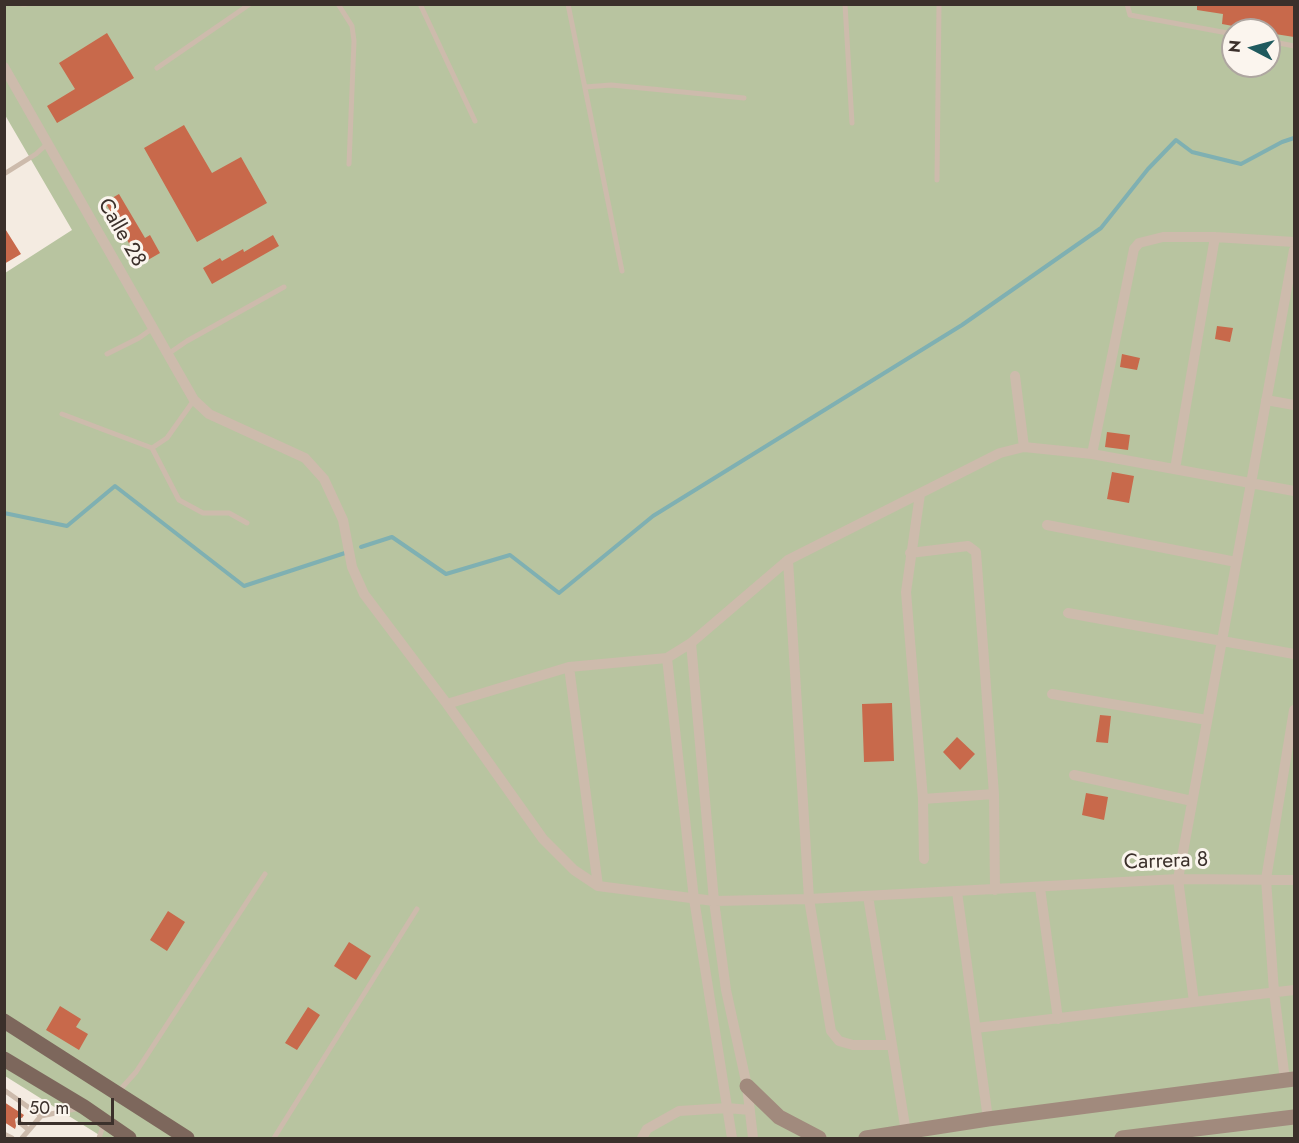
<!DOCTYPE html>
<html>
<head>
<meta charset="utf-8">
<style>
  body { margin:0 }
  #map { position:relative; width:1299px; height:1143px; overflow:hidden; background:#f4ebe1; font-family:Jost,sans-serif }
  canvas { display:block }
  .frame { position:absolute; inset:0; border:6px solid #3b302b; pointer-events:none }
  .north { position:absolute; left:1221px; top:18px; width:60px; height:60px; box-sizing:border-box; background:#fbf5ee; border:2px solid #aea6a0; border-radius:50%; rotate:276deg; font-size:16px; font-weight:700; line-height:24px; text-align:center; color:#3b302b }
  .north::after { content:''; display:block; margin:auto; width:21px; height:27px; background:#1f5a5e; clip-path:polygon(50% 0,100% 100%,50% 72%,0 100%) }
  .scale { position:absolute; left:18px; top:1098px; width:96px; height:27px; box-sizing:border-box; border:3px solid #3b302b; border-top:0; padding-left:8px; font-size:18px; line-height:21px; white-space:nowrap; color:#3b302b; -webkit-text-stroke:4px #fbf5ee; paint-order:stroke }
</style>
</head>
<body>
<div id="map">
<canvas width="1299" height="1143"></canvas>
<div class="frame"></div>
<div class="north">N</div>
<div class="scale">50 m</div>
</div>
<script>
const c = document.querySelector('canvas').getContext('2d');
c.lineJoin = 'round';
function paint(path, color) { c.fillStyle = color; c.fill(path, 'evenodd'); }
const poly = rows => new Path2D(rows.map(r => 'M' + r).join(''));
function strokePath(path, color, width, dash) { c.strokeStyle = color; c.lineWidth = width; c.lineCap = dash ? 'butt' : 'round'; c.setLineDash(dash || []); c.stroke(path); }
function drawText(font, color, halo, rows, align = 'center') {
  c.font = font + ' Jost,sans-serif'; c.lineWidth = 6; c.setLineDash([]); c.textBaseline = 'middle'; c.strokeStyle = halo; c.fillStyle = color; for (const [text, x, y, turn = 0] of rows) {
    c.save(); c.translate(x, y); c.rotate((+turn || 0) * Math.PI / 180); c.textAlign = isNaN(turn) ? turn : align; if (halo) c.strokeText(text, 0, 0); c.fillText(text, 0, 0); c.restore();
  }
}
const green = poly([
  [5,5,1294,5,1294,1138,104,1138,5,1076,5,273,72,230,5,115],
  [1233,30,1269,30,1269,66,1233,66]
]);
const stream = poly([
  [4,513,67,526,115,486,244,586,345,553],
  [361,547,392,537,446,574,510,555,559,593,653,516,962,325,1101,228,1148,169,1176,140,1192,152,1241,164,1282,142,1294,138]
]);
const building = poly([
  [1197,4,1294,4,1294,37,1269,33,1269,30,1255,30,1222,24,1223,14,1197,10],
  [107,33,134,78,57,123,47,106,75,89,59,63],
  [184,125,212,173,241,157,267,203,197,242,144,148],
  [119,194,145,238,150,235,160,253,141,264,105,202],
  [4,227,21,254,4,264],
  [273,235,279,246,212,284,203,268,220,258,222,261,243,249,244,252],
  [1217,326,1233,328,1230,342,1215,339],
  [1122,354,1140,358,1137,370,1120,367],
  [1107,432,1130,435,1128,450,1105,447],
  [1112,472,1134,476,1129,503,1107,499],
  [892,703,894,761,864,762,862,704],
  [1100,715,1111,716,1108,743,1096,742],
  [957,737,975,754,960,770,943,752],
  [1086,793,1108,797,1104,820,1082,815],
  [168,911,185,922,167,951,150,940],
  [349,942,371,956,356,980,334,966],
  [60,1006,81,1019,76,1027,88,1034,79,1050,46,1030],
  [308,1007,320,1015,297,1050,285,1043],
  [4,1102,24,1115,22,1118,18,1117,15,1119,16,1126,15,1129,4,1122]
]);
const lane = poly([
  [22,4,26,4],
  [338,4,352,26,354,41,349,164],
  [420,4,475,121],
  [568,4,622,271],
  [845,4,852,123],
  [1127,4,1130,15,1233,34],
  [1269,41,1294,46],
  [157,68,250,4],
  [585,87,611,85,744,98],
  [4,174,36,154,47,144],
  [937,180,939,4],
  [107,354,139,338,153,328],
  [168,354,187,341,284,287],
  [62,414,152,448,167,438,194,400],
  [152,448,179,500,203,513,229,513,247,523],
  [4,1090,41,1116],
  [119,1091,136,1072,265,874],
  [19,1122,29,1130,41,1116,80,1108],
  [4,1134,12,1138],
  [22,1138,29,1130],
  [99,1138,104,1123],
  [274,1138,417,909]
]);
const street = poly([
  [4,67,194,400,209,414,305,458,324,479,343,520,352,567,364,594,447,704,543,839,574,870,598,886,714,901,809,899,1178,879,1294,880],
  [1015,376,1024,447],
  [1266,400,1294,405],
  [1092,454,1134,249,1139,243,1163,237,1215,237,1294,242],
  [1175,469,1215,237],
  [920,494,906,592,923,799,924,859],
  [1047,525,1236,562],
  [910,553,968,546,976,552,994,794,995,890],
  [788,560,809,899,831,1031,839,1041,853,1045,892,1045],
  [1068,613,1294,654],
  [691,643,714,901,726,990,747,1086,753,1138],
  [667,658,694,899,732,1138],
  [569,667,598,886],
  [1052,694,1207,720],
  [447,704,569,667,667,658,691,643,788,560,1000,453,1024,447,1092,454,1294,491],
  [1074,775,1192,801],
  [923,799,994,794],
  [1040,888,1058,1019],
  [957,892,988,1119],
  [868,896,906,1132],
  [1194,1002,1178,879,1294,250],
  [976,1028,1294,990],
  [1285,1080,1274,992,1266,879,1294,710],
  [642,1138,647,1129,679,1111,727,1108,750,1110]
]);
const secondary = poly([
  [747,1086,779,1117,819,1138],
  [866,1138,988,1119,1294,1079],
  [1122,1138,1294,1117]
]);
const primary = poly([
  [4,1021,187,1138],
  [4,1059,84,1107,129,1138]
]);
const streetNames = [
  ["Calle 28",121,233,60],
  ["Carrera 8",1166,862,-2]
];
paint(green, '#b8c4a0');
strokePath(stream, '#7fb0b2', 4);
paint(building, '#c8694b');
strokePath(lane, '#cdbbac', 5);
strokePath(street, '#cdbbac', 10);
strokePath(secondary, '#a18a7d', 15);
strokePath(primary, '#7d675c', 15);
drawText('21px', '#3b302b', '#fbf5ee', streetNames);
</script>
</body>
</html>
